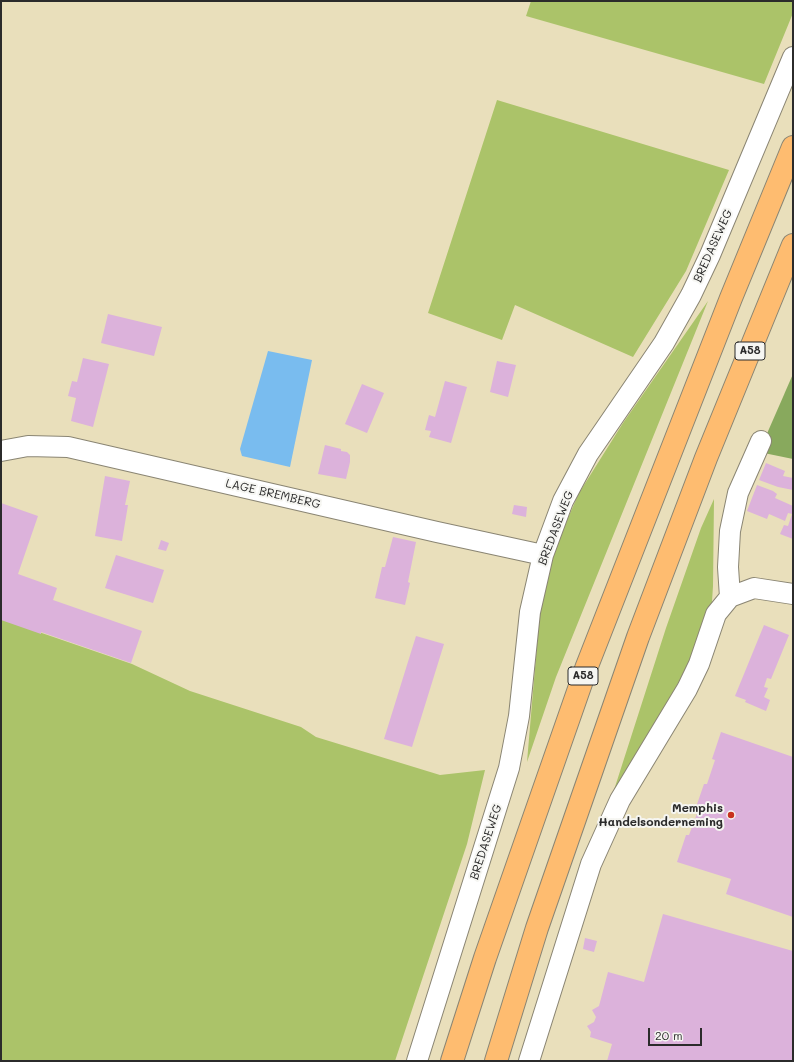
<!DOCTYPE html>
<html>
<head>
<meta charset="utf-8">
<style>
  body { margin:0 }
  #map { position:relative; width:794px; height:1062px; overflow:hidden; background:#e9dfbb; font-family:Mali,sans-serif }
  canvas { display:block }
  .frame { position:absolute; inset:0; border:2px solid #2b2b2b; pointer-events:none }
  .scale { position:absolute; left:648px; top:1028px; width:54px; height:18px; box-sizing:border-box; border:2px solid #2b2b2b; border-top:0; padding-left:5px; font-size:12px; line-height:14px; white-space:nowrap; color:#2b2b2b; -webkit-text-stroke:3px #f6f6f2; paint-order:stroke }
</style>
</head>
<body>
<div id="map">
<canvas width="794" height="1062"></canvas>
<div class="frame"></div>
<div class="scale">20 m</div>
</div>
<script>
const c = document.querySelector('canvas').getContext('2d');
c.lineJoin = 'round';
function paint(path, color) { c.fillStyle = color; c.fill(path, 'evenodd'); }
const poly = rows => new Path2D(rows.map(r => 'M' + r).join(''));
function strokePath(path, color, width, dash) { c.strokeStyle = color; c.lineWidth = width; c.lineCap = dash ? 'butt' : 'round'; c.setLineDash(dash || []); c.stroke(path); }
function drawText(font, color, halo, rows, align = 'center') {
  c.font = font + ' Mali,sans-serif'; c.lineWidth = 4; c.setLineDash([]); c.textBaseline = 'middle'; c.strokeStyle = halo; c.fillStyle = color; for (const [text, x, y, turn = 0] of rows) {
    c.save(); c.translate(x, y); c.rotate((+turn || 0) * Math.PI / 180); c.textAlign = isNaN(turn) ? turn : align; if (halo) c.strokeText(text, 0, 0); c.fillText(text, 0, 0); c.restore();
  }
}
const green = poly([
  [531,1,793,1,793,13,764,84,526,16],
  [497,100,729,170,686,271,633,357,515,305,502,340,428,313],
  [708,301,556,677,527,762,539,621,545,581,556,545,579,493,623,423],
  [714,499,713,586,710,632,662,724,614,790,666,628,701,528],
  [1,619,132,664,190,691,301,727,316,737,440,775,485,770,467,844,395,1061,1,1061]
]);
const forest = poly([
  [793,374,793,459,759,452]
]);
const water = poly([
  [268,351,312,360,290,467,242,456,240,449]
]);
const building = poly([
  [108,314,162,327,154,356,101,343],
  [83,358,109,364,93,427,71,421,76,398,68,396,72,381,77,382],
  [497,361,516,365,508,397,490,392],
  [445,381,467,387,451,443,429,437,431,431,425,430,429,415,435,417],
  [362,384,384,393,367,433,345,424],
  [325,445,341,449,341,451,347,452,350,455,350,462,346,479,318,474],
  [766,463,785,471,783,476,793,478,793,490,778,487,759,480],
  [105,476,130,481,125,505,128,505,122,541,95,536],
  [757,485,773,491,777,494,775,498,793,506,793,539,780,534,784,525,788,526,792,514,788,513,785,521,769,514,767,519,747,511],
  [1,503,38,516,18,574,57,588,53,600,142,631,131,663,41,632,41,634,1,620],
  [514,505,527,507,526,517,512,514],
  [393,537,416,542,408,582,410,583,405,605,375,598,382,567,385,567],
  [161,540,169,543,166,551,158,549],
  [116,555,164,570,153,603,105,588],
  [764,625,789,635,771,679,767,678,764,687,768,688,764,697,770,700,766,711,745,702,746,700,735,696],
  [416,636,444,644,412,747,384,739],
  [721,732,793,757,793,917,726,894,731,879,677,862,686,835,689,835,698,811,695,810,704,784,707,784,715,760,712,759],
  [663,914,793,951,793,1061,607,1061,612,1044,590,1037,591,1032,587,1026,594,1022,596,1017,592,1010,599,1006,608,972,644,982],
  [585,938,597,941,594,952,583,949]
]);
const minor = poly([
  [1,451,28,446,68,447,437,532,543,555],
  [730,597,754,588,793,594],
  [417,1061,509,768,519,716,530,612,543,555,563,501,588,454,664,343,691,295,710,255,793,57],
  [529,1061,591,864,620,800,687,689,699,664,716,614,730,597,728,567,730,531,738,493,761,441]
]);
const highway = poly([
  [452,1061,485,958,587,666,731,298,793,147],
  [496,1061,537,928,638,637,706,458,793,245]
]);
const markers = [
  [731,815,4,"#c8321e"]
];
const shields = [
  [750,351,30],
  [583,676,30]
];
const shieldNames = [
  ["A58",750,351],
  ["A58",583,676]
];
const streetNames = [
  ["BREDASEWEG",713,246,-66],
  ["LAGE BREMBERG",273,494,13],
  ["BREDASEWEG",556,528,-69],
  ["BREDASEWEG",486,842,-72]
];
const poiNames = [
  ["Memphis",723,808],
  ["Handelsonderneming",723,822]
];
paint(green, '#abc369');
paint(forest, '#88a95d');
paint(water, '#79bcef');
paint(building, '#dcb2db');
strokePath(minor, '#8a8573', 22);
strokePath(highway, '#8a8573', 24);
strokePath(minor, '#fff', 20);
strokePath(highway, '#febc70', 22);
for (const [x, y, r, color] of markers) { const dot = new Path2D(); dot.arc(x, y, r, 0, 2 * Math.PI); c.fillStyle = color; c.fill(dot); strokePath(dot, '#f6f6f2', 1.5); }
for (const [x, y, w] of shields) { const box = new Path2D(); box.roundRect(x - w / 2, y - 9, w, 18, 3); c.fillStyle = '#f6f6f2'; c.fill(box); strokePath(box, '#2b2b2b', 1); }
drawText('bold 11px', '#2b2b2b', null, shieldNames);
drawText('12px', '#2b2b2b', '#f6f6f2', streetNames);
drawText('bold 12px', '#2b2b2b', '#f6f6f2', poiNames, 'right');
</script>
</body>
</html>
